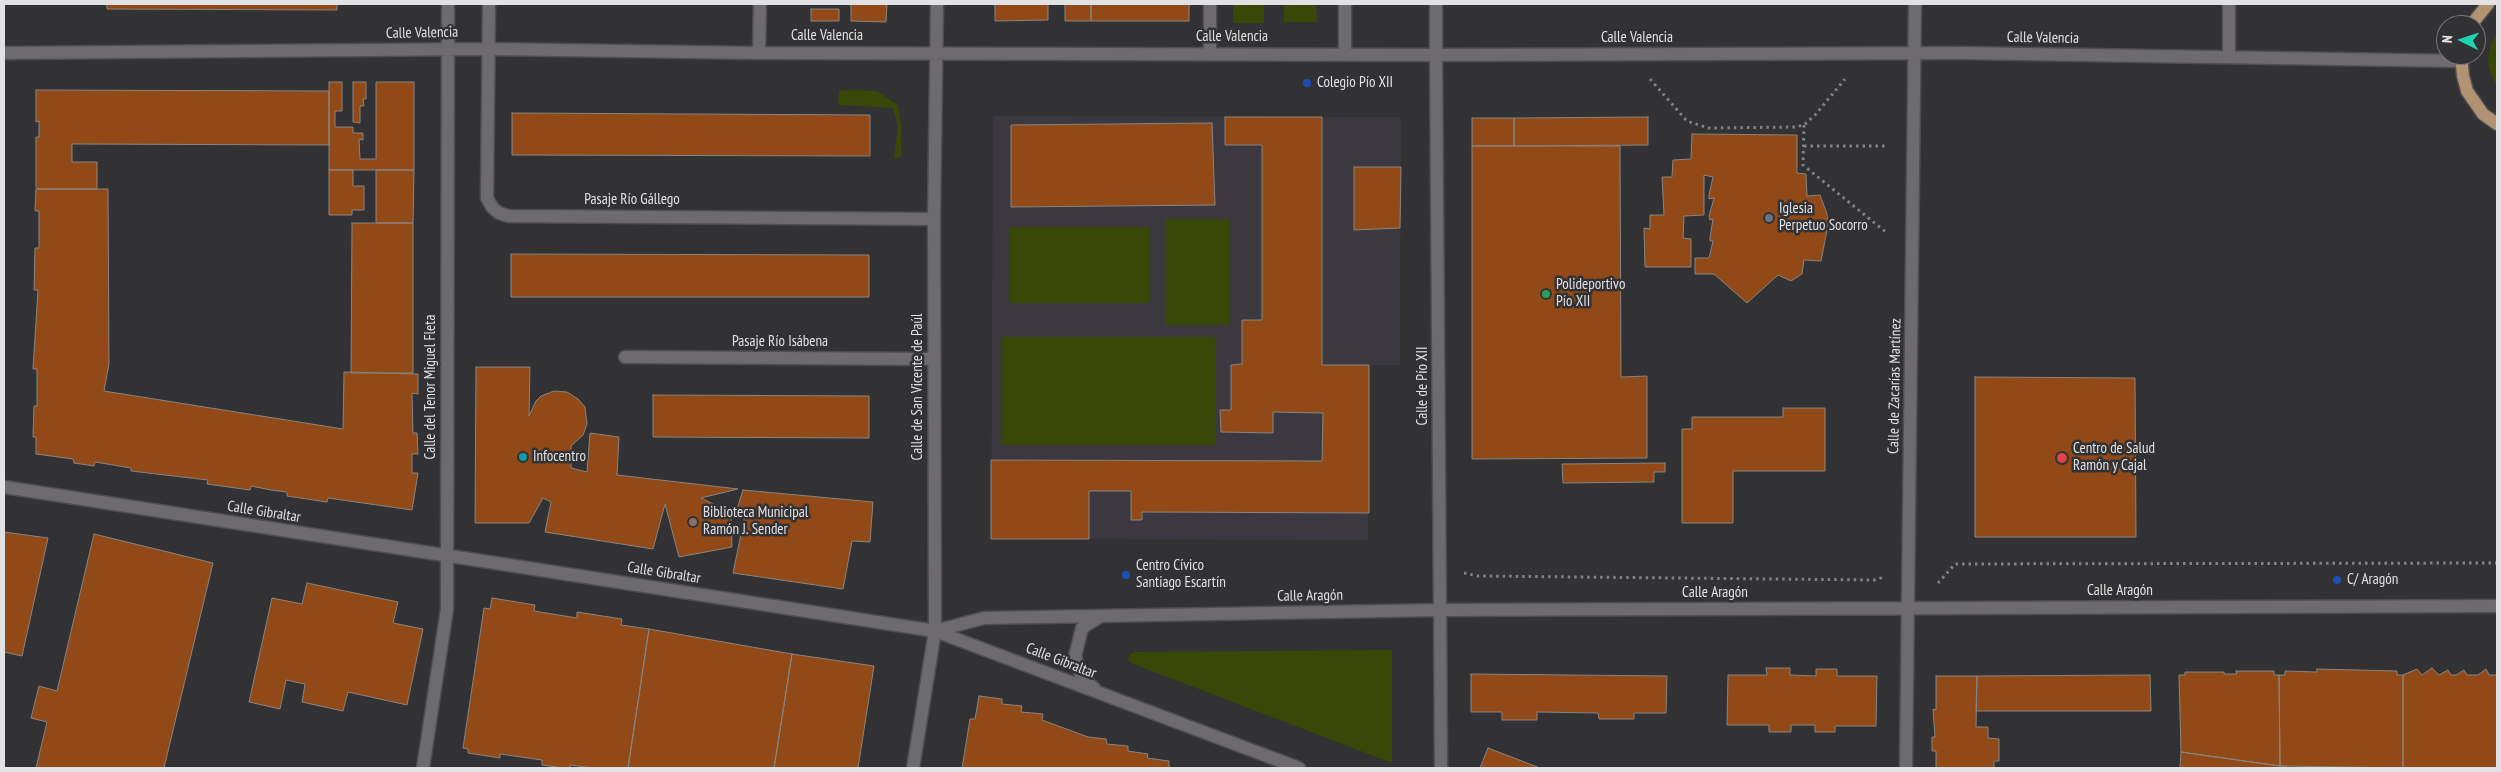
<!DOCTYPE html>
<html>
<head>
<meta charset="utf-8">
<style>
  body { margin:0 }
  #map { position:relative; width:2501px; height:772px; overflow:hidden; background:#323133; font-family:"PT Sans Narrow",sans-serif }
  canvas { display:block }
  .frame { position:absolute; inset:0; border:5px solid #e2e1e3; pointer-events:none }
  .north { position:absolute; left:2436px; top:15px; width:50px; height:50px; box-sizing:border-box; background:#323133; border:1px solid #787779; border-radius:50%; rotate:274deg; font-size:14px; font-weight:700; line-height:20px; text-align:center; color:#e2e1e3 }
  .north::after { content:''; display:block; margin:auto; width:18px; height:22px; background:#1ad5b2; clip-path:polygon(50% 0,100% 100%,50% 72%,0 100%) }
</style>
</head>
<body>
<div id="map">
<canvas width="2501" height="772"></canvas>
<div class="frame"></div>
<div class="north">N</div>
</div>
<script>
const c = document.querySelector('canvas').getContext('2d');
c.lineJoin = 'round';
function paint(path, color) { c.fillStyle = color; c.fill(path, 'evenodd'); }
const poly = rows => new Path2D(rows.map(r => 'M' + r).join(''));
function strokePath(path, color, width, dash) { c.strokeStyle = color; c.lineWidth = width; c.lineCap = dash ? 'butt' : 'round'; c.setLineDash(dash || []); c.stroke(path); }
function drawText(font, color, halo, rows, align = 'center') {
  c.font = font + ' "PT Sans Narrow",sans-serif'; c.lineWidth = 5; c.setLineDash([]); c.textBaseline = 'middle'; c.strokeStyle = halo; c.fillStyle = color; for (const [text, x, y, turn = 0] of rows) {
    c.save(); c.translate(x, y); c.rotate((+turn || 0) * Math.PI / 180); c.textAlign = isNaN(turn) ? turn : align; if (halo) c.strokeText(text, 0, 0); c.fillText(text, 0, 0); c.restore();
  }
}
const built = poly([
  [993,116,1401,117,1400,365,1369,365,1368,540,991,539]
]);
const green = poly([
  [1233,4,1264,4,1264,23,1233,23],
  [1284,4,1316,4,1317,22,1284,22],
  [2497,33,2497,87,2489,69,2488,61,2491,43],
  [839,90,877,91,898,105,901,124,901,157,894,158,898,126,893,108,838,105],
  [1165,219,1229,219,1229,325,1165,325],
  [1010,227,1149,227,1149,303,1010,303],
  [1002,337,1215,337,1215,445,1002,445],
  [1392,650,1392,763,1131,663,1128,660,1130,654,1135,652]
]);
const building = poly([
  [107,4,337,4,337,10,107,9,107,4],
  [851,4,887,4,886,22,851,21,851,4],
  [995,4,1048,4,1048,20,995,21,995,4],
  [1065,4,1091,4,1091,21,1065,21,1065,4],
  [1091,4,1189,4,1189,21,1091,21,1091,4],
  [811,9,839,9,839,21,811,21,811,9],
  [329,82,342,82,342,111,335,111,335,127,353,127,353,133,363,133,363,140,359,139,360,159,376,159,376,82,414,82,414,170,329,170,329,82],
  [353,82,366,82,366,99,363,99,364,106,360,106,360,123,353,122,353,82],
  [36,90,329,91,329,145,72,144,72,162,97,162,97,189,39,189,36,187,36,137,39,137,39,121,36,122,36,90],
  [512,113,870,115,870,156,512,155,512,113],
  [1225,117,1322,117,1322,365,1369,365,1369,513,1142,512,1142,520,1131,520,1131,491,1089,491,1089,539,991,539,991,460,1322,461,1323,413,1273,412,1273,433,1221,432,1220,410,1231,410,1231,365,1242,364,1242,320,1262,320,1262,145,1225,145,1225,117],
  [1648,117,1648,145,1514,146,1514,118,1648,117],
  [1472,118,1514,118,1514,146,1472,146,1472,118],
  [1212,123,1215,205,1011,207,1011,125,1212,123],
  [1692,134,1797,135,1797,173,1806,174,1807,196,1820,195,1827,214,1828,225,1821,261,1804,260,1802,274,1791,281,1778,275,1747,303,1714,274,1695,274,1695,258,1709,258,1713,241,1710,241,1710,237,1713,219,1710,220,1709,216,1714,198,1709,199,1709,195,1713,177,1704,175,1704,215,1684,216,1683,238,1691,239,1691,267,1645,267,1644,228,1650,229,1650,215,1664,215,1662,177,1672,177,1673,160,1691,159,1692,134],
  [1472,146,1620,146,1621,377,1647,376,1647,458,1472,459,1472,146],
  [1354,167,1401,167,1400,228,1354,230,1354,167],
  [329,170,353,170,353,186,364,186,364,210,352,210,352,215,329,215,329,170],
  [376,170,414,170,413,223,376,223,376,170],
  [36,189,108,189,109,364,104,391,343,429,344,372,418,374,418,394,412,393,413,433,417,433,418,454,412,454,412,473,418,473,412,510,328,498,327,502,287,496,287,492,271,490,251,486,250,490,207,484,208,480,131,471,131,468,95,462,94,466,74,463,73,459,36,454,36,437,33,437,34,406,37,406,37,369,33,369,38,290,34,290,35,248,39,248,39,211,35,211,36,189],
  [352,223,413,223,413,373,351,373,352,223],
  [511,254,869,255,869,297,511,297,511,254],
  [476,367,530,367,529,416,536,401,541,396,554,391,567,392,578,399,585,407,587,424,583,435,571,446,571,468,587,472,590,433,619,437,617,475,738,489,701,498,731,513,732,547,679,557,665,504,653,549,545,532,551,502,543,498,529,523,475,523,476,367],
  [1975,377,2135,378,2136,537,1975,537,1975,377],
  [653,395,869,396,869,438,653,437,653,395],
  [1783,408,1825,408,1825,471,1733,471,1733,523,1682,523,1682,429,1692,429,1692,417,1783,417,1783,408],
  [1665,463,1665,472,1654,472,1654,482,1563,483,1562,464,1665,463],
  [743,490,873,502,870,542,852,541,843,589,733,573,745,515,736,512,743,490],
  [4,532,48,538,22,656,4,652,4,532],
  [94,534,213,563,164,768,36,768,47,722,31,718,39,686,57,691,94,534],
  [307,583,398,602,393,623,423,629,407,705,348,692,343,711,302,702,305,684,286,680,280,709,249,702,272,598,302,604,307,583],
  [492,598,535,605,534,611,577,618,577,612,622,619,621,625,649,629,628,768,593,768,570,765,570,768,564,768,542,765,542,760,500,754,500,758,468,753,468,749,463,748,484,608,490,609,492,598],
  [649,629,792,654,774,768,628,768,649,629],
  [792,654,874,666,858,768,774,768,792,654],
  [1766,668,1790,668,1790,675,1816,676,1816,669,1837,669,1837,676,1877,676,1876,726,1835,726,1835,732,1815,732,1815,725,1791,725,1791,732,1769,732,1769,725,1727,725,1728,675,1767,675,1766,668],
  [2432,668,2439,675,2448,670,2451,675,2456,675,2464,670,2467,675,2478,675,2486,669,2489,675,2497,675,2497,768,2403,768,2403,675,2417,669,2422,675,2432,668],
  [2317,669,2397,671,2397,675,2403,675,2403,768,2280,766,2279,675,2285,675,2285,671,2317,672,2317,669],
  [2236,671,2274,671,2274,675,2279,675,2280,766,2181,752,2179,675,2185,675,2185,672,2224,672,2224,674,2237,674,2236,671],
  [1471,674,1667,676,1666,713,1634,713,1634,719,1599,719,1598,713,1537,712,1537,720,1502,720,1502,712,1471,712,1471,674],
  [2150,675,2151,711,1976,711,1977,676,2150,675],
  [1936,676,1977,676,1976,727,1988,727,1988,738,1999,739,1999,761,1994,761,1994,768,1936,768,1936,751,1932,751,1932,737,1935,737,1933,709,1936,710,1936,676],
  [979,696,1002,699,1002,704,1022,706,1021,712,1043,714,1042,720,1088,737,1106,739,1107,744,1128,746,1128,751,1148,754,1147,758,1169,761,1169,767,1173,768,962,768,970,719,975,719,979,696],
  [1488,748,1540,768,1480,768,1488,748],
  [2181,752,2280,766,2293,768,2180,768,2181,752]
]);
const path = poly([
  [1650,79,1687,121,1708,128,1795,127,1804,125,1816,114,1845,79],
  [1804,125,1803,165,1887,233],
  [1804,146,1888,146],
  [1464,573,1478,576,1874,580,1884,577],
  [1938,583,1955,564,2497,563]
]);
const service = poly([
  [1345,4,1345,54]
]);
const pedestrian = poly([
  [1436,55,1440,610]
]);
const minor = poly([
  [489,4,487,198,492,207,499,213,508,216,934,219],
  [1210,4,1210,53],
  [2229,4,2229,56],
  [4,53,489,49,759,53,1436,55,1962,53,2461,61],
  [759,53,760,4],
  [1436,55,1436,4],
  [625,357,934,359],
  [4,487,935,631,1299,768],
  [1440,610,1441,768],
  [935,631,984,618,1440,610,2497,606],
  [1094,688,1082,678,1075,656,1082,628,1101,616],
  [423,768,447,609,448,4],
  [913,768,935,631,934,219,937,4],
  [1906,768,1915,4]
]);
const primary = poly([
  [2471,25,2488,4],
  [2461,55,2463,76,2467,91,2483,114,2497,124]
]);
const markers = [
  [1307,83,5,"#1a4fb4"],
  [1769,218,5,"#6b7280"],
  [1546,294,5,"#2e9e5b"],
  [523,457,5,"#0f9aa8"],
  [2062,458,6,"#e0444e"],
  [693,522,5,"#8d6e63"],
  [1126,575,5,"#1a4fb4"],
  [2337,580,5,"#1a4fb4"]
];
const streetNames = [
  ["Calle Valencia",422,33,-1],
  ["Calle Valencia",827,36],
  ["Calle Valencia",1232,37],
  ["Calle Valencia",1637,38],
  ["Calle Valencia",2043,38,1],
  ["Pasaje Río Gállego",632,200],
  ["Pasaje Río Isábena",780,342],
  ["Calle de Pío XII",1423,386,-90],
  ["Calle de Zacarías Martínez",1895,386,-89],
  ["Calle del Tenor Miguel Fleta",431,387,-90],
  ["Calle de San Vicente de Paúl",918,387,-90],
  ["Calle Gibraltar",264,512,9],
  ["Calle Gibraltar",664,573,9],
  ["Calle Aragón",2120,591],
  ["Calle Aragón",1715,593],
  ["Calle Aragón",1310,596,-1],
  ["Calle Gibraltar",1061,661,21]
];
const poiNames = [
  ["Colegio Pío XII",1317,83],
  ["Iglesia",1779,209],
  ["Perpetuo Socorro",1779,226],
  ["Polideportivo",1556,285],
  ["Pío XII",1556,302],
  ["Centro de Salud",2073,449],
  ["Ramón y Cajal",2073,466],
  ["Infocentro",533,457],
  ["Biblioteca Municipal",703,513],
  ["Ramón J. Sender",703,530],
  ["Centro Cívico",1136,566],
  ["Santiago Escartín",1136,583],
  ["C/ Aragón",2347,580]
];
paint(built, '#3c383f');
paint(green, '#394806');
paint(building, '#914a17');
strokePath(building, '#888583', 1);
strokePath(service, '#4e4d4f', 15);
strokePath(pedestrian, '#4e4d4f', 15);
strokePath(minor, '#4e4d4f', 15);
strokePath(primary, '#4e4d4f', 15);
strokePath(path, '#848385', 3, [2.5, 4]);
strokePath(service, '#6d6b6e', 12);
strokePath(pedestrian, '#6d6b6e', 12);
strokePath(minor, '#6d6b6e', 12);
strokePath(primary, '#b19273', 12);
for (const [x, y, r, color] of markers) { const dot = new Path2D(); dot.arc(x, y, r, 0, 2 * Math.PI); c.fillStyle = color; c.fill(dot); strokePath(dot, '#323133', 2); }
drawText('15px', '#e2e1e3', '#323133', streetNames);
drawText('15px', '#e2e1e3', '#323133', poiNames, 'left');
</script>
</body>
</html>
